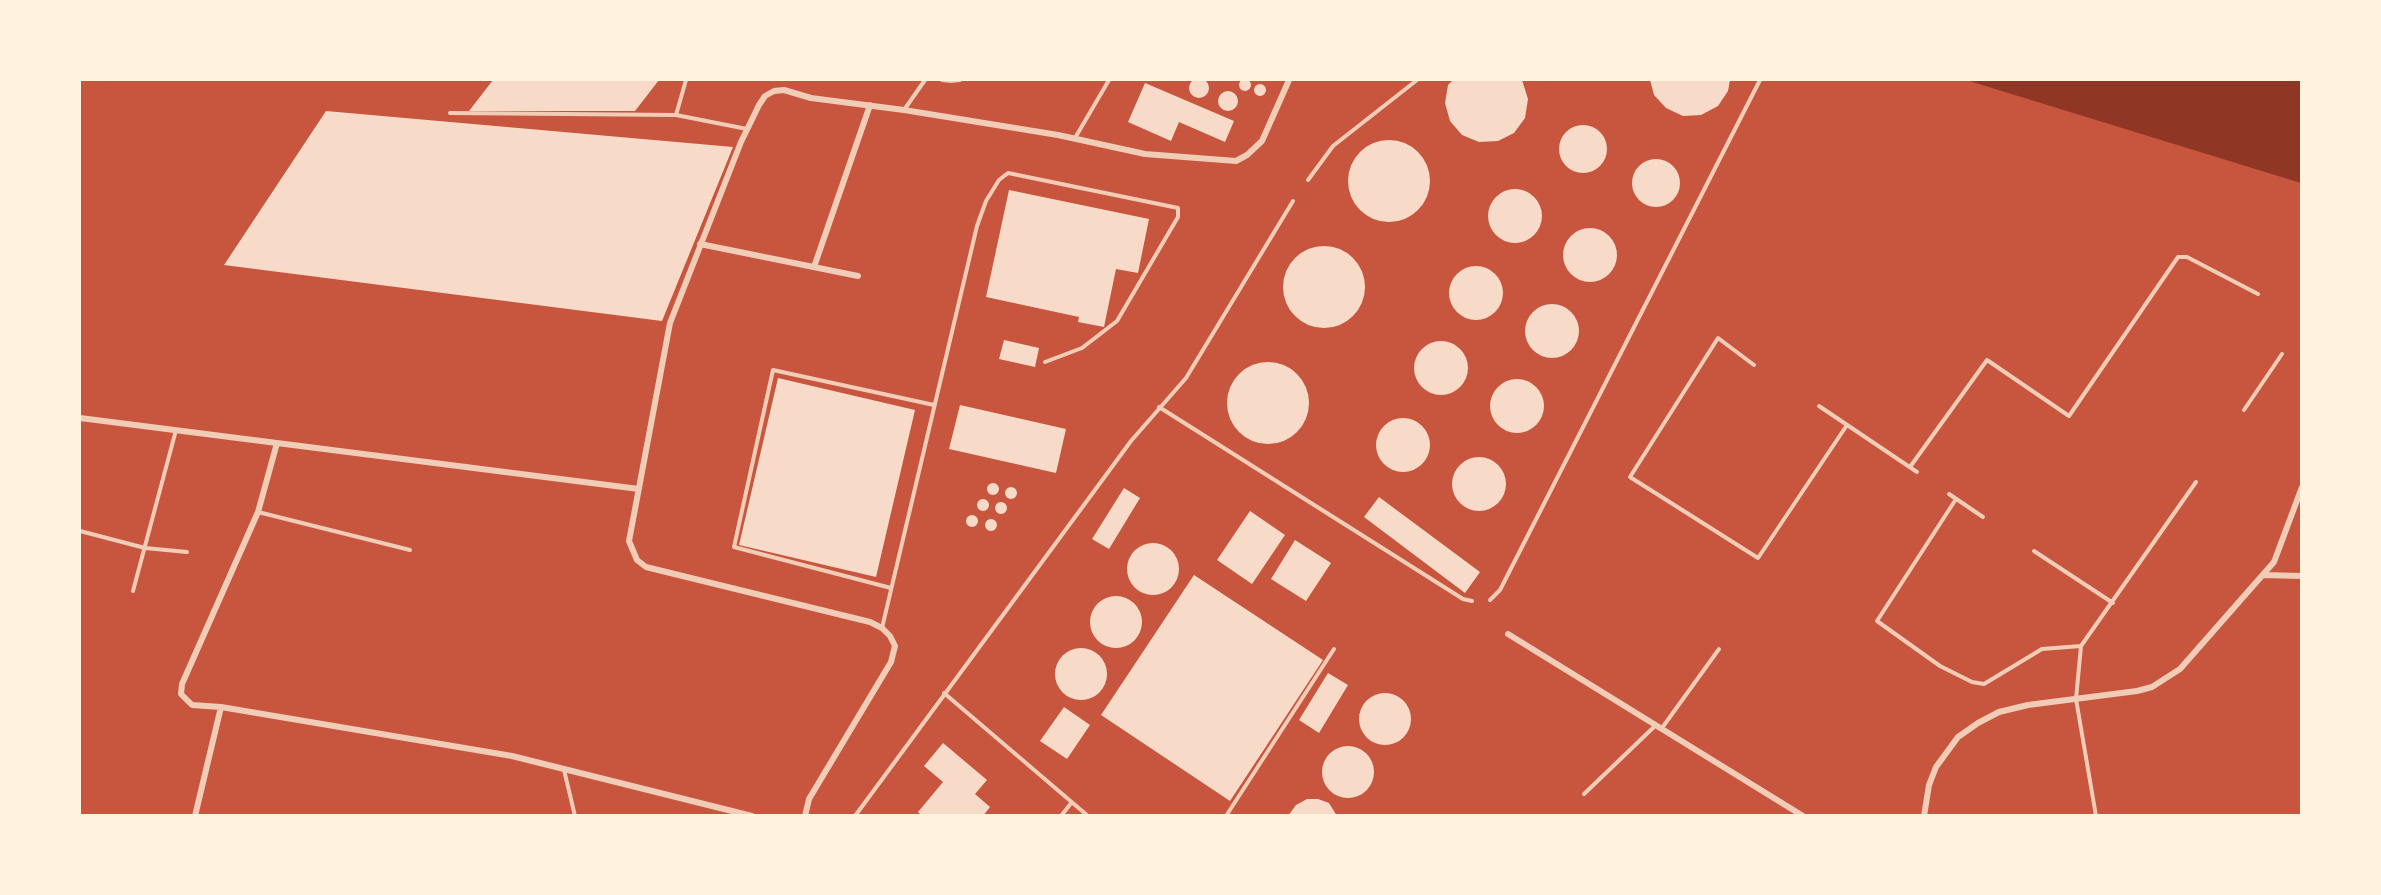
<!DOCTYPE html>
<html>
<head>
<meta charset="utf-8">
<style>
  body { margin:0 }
  #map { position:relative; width:2381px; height:895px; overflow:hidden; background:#c8553d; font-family:Roboto,sans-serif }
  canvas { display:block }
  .frame { position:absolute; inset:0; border:81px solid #fff3e0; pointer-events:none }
</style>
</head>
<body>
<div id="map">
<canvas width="2381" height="895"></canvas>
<div class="frame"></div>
</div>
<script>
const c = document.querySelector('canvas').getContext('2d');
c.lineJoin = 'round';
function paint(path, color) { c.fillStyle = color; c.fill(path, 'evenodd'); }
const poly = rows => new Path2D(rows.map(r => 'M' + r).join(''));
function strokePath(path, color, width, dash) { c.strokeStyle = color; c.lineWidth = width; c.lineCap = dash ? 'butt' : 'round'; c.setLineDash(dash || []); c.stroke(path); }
const water = poly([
  [1966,80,2301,80,2301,183]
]);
const building = poly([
  '1189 88a10 10 0 1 1 20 0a10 10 0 1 1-20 0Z',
  '1239 85a6 6 0 1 1 12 0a6 6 0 1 1-12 0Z',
  [493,80,659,80,635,111,469,111],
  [1453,80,1522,80,1528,99,1525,118,1514,133,1498,141,1479,142,1462,135,1450,121,1445,103,1448,85],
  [1650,80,1730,80,1728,91,1718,106,1701,115,1683,116,1666,108,1654,95],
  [1145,83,1234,121,1225,142,1179,122,1171,141,1128,122],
  '1254 90a6 6 0 1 1 12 0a6 6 0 1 1-12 0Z',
  '1218 101a10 10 0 1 1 20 0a10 10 0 1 1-20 0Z',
  [326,111,733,147,662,321,224,265],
  '1559 149a24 24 0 1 1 48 0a24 24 0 1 1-48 0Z',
  '1348 181a41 41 0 1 1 82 0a41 41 0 1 1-82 0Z',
  '1632 183a24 24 0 1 1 48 0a24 24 0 1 1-48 0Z',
  '1488 216a27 27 0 1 1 54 0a27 27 0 1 1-54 0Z',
  [1009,190,1149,219,1138,273,1116,269,1104,327,1078,322,1079,317,986,297],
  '1563 255a27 27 0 1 1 54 0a27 27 0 1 1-54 0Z',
  '1283 287a41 41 0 1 1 82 0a41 41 0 1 1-82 0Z',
  '1449 293a27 27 0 1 1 54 0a27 27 0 1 1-54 0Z',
  '1525 331a27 27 0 1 1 54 0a27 27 0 1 1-54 0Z',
  [1004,340,1039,348,1035,367,999,359],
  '1414 368a27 27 0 1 1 54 0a27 27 0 1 1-54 0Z',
  '1227 403a41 41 0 1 1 82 0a41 41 0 1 1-82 0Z',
  [778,378,915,410,876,577,739,545],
  '1490 406a27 27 0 1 1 54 0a27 27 0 1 1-54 0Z',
  [960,405,1066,429,1056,473,949,449],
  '1376 445a27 27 0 1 1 54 0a27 27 0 1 1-54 0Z',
  '1452 484a27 27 0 1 1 54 0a27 27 0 1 1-54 0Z',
  '987 489a6 6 0 1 1 12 0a6 6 0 1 1-12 0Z',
  '1005 493a6 6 0 1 1 12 0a6 6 0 1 1-12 0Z',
  [1124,488,1140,498,1109,549,1092,539],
  [1379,497,1480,572,1465,593,1364,517],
  '977 505a6 6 0 1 1 12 0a6 6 0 1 1-12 0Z',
  '995 508a6 6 0 1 1 12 0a6 6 0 1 1-12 0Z',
  [1250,511,1285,535,1252,584,1217,560],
  '966 521a6 6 0 1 1 12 0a6 6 0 1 1-12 0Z',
  '985 525a6 6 0 1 1 12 0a6 6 0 1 1-12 0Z',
  [1295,540,1331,563,1306,601,1271,579],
  '1127 569a26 26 0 1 1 52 0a26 26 0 1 1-52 0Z',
  [1194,575,1323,660,1230,801,1101,715],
  '1090 622a26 26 0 1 1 52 0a26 26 0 1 1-52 0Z',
  '1055 674a26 26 0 1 1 52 0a26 26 0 1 1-52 0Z',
  [1328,673,1348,685,1319,733,1299,720],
  '1359 719a26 26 0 1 1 52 0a26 26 0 1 1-52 0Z',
  [1064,707,1090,725,1067,759,1040,741],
  [943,743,987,780,975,794,990,807,983,816,922,816,918,812,943,782,924,766],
  '1322 772a26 26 0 1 1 52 0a26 26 0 1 1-52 0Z',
  [1307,799,1318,799,1329,803,1337,816,1288,816,1296,805]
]);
const service = poly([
  [942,80,951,81,960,80],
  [904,110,925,80],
  [450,113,676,115,747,129],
  [676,115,686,80],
  [1075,138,1109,80],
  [1308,180,1333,146,1417,80],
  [1754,365,1718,338,1630,477,1758,558,1847,425],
  [1819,406,1917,472],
  [1159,407,1463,599,1472,601],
  [2244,410,2282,354],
  [1910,467,1987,360,2069,416,2178,257,2187,257,2258,294],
  [1949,494,1983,517],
  [1956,499,1877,621,1940,666,1972,682,1984,684,2042,649,2081,646],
  [258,512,410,550],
  [80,531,145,548,187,552],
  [2034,551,2113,603],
  [891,588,734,547,773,370,934,405],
  [133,591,176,430],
  [1490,600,1500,590,1760,80],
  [882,628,977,226,986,201,999,180,1008,173,1178,208,1178,217,1117,321,1082,348,1045,362],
  [944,693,1088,816],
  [1662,728,1719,649],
  [564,770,575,816],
  [1584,794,1656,725],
  [855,816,1131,441,1186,378,1293,201],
  [1061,816,1072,802],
  [1226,816,1334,649],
  [2096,816,2076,699,2081,646,2196,482]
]);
const minor = poly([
  [700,244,858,276],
  [814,267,870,105],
  [80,418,639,489],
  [277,443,258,512,182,684,181,694,192,705,221,707,512,756,752,816],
  [2263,575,2302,576],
  [1508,634,1803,816],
  [195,816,221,707],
  [805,816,809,799,891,662,895,646,890,636,882,628,870,622,646,567,637,560,629,541,670,323,741,142,759,105,765,96,774,91,784,90,811,98,904,110,1058,135,1145,154,1236,161,1247,155,1262,141,1289,80],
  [1924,816,1929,785,1936,767,1958,737,1978,723,1999,712,2028,705,2137,691,2152,687,2180,669,2274,562,2302,487]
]);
paint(water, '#8f3625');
paint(building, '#f7dbc8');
strokePath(service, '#f1ccb7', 4);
strokePath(minor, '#f1ccb7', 6);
</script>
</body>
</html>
